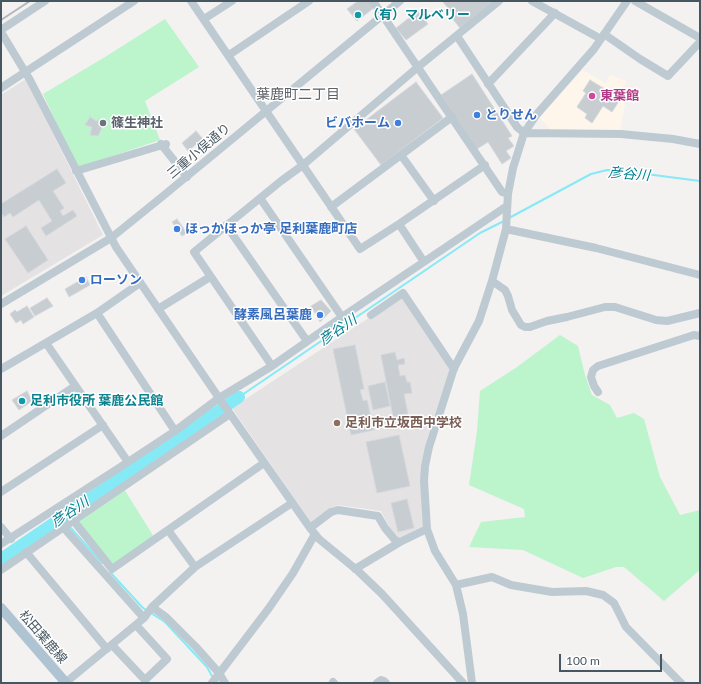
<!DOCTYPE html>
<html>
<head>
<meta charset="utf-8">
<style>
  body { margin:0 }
  #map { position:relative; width:701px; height:684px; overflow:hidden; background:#f4f1f1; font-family:Lato,sans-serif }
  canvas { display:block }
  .frame { position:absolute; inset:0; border:2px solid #475761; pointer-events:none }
  .scale { position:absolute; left:559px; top:654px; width:103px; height:18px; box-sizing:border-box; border:2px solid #475761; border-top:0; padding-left:5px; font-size:12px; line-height:14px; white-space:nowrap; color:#475761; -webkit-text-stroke:3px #fff; paint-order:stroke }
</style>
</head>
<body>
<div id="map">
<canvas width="701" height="684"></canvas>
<div class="frame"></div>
<div class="scale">100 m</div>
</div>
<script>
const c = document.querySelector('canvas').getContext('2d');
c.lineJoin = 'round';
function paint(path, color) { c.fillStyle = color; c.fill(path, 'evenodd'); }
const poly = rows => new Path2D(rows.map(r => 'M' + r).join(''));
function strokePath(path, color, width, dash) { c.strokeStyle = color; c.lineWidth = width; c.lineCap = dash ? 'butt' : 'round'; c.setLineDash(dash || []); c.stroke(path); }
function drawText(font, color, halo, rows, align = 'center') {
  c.font = font + ' Lato,"Noto Sans JP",sans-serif'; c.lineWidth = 3; c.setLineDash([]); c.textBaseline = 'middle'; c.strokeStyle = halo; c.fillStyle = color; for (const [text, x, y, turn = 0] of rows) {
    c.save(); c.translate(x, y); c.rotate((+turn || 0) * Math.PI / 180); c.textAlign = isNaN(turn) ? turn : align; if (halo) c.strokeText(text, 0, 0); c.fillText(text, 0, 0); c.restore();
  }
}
const commercial = poly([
  [583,70,605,83,611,75,626,81,624,87,625,105,620,131,553,132,540,118,550,106]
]);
const education = poly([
  [26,79,103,235,1,296,1,95],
  [402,296,450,368,427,439,421,468,424,528,403,538,398,537,392,532,381,511,338,505,331,508,311,523,232,408]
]);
const green = poly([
  [165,19,199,67,145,101,160,140,77,168,43,94,105,57],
  [560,335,578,346,585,375,592,395,610,405,617,418,634,413,644,419,660,477,680,515,700,510,700,570,664,601,624,567,616,567,583,578,523,550,469,547,481,522,525,517,524,509,469,485,477,431,480,391,517,367],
  [124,489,154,537,112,566,76,521]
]);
const stream = poly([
  [509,218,591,174,607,170,623,171,700,181],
  [239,397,480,233,504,221],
  [61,518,66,523],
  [69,526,102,563],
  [110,572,142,607,147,611],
  [151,613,165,622,207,667,213,678]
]);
const river = poly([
  [1,559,239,397]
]);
const building = poly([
  [358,1,371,1,375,7,357,21,347,9,358,1],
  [442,1,493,1,460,28,451,17,454,15,442,1],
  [418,11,428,24,406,40,396,28,418,11],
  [472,74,512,136,508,138,514,146,506,151,511,158,502,164,488,142,477,149,441,95,472,74],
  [590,80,608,91,606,94,607,95,608,94,619,101,612,112,603,106,592,123,585,118,587,114,577,107,586,93,583,91,590,80],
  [416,82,443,118,381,165,354,129,416,82],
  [90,117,96,121,99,120,104,123,98,136,90,135,92,127,85,125,90,117],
  [196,131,203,139,188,151,182,143,196,131],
  [57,169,66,183,53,191,64,208,60,211,63,216,73,210,77,216,46,236,41,228,52,221,39,200,13,217,10,213,4,217,1,212,1,204,57,169],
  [177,219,187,233,182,236,172,222,177,219],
  [26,226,48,260,28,273,5,239,26,226],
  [86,277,90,285,69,297,65,289,86,277],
  [47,298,53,306,35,316,30,308,47,298],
  [321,300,331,311,320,322,311,306,321,300],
  [27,306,34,317,23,324,21,320,16,323,10,314,15,310,17,312,27,306],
  [355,345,364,389,360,390,363,401,367,400,374,430,351,435,333,349,355,345],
  [395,352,397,360,404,358,405,364,398,365,400,376,405,375,407,382,410,382,412,393,404,394,409,419,394,422,381,355,395,352],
  [385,382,390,406,373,410,368,386,385,382],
  [27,391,32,401,19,410,12,400,27,391],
  [399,435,410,486,377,493,366,442,399,435],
  [407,499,414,528,398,532,391,503,407,499]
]);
const minor = poly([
  [191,1,360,249,399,224,485,165],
  [373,1,502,192,508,194],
  [532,1,601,39],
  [635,1,700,38],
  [204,19,232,1],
  [1,30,45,1],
  [1,32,30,80,116,247,219,398,310,528,319,539,358,571,382,594,463,683],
  [604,34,640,59,668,76,700,42],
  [457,36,517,127,524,133,621,134,673,139,700,144],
  [229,55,309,1],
  [488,84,555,13],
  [1,88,134,1],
  [161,144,187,177],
  [401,155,434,201],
  [76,171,166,144],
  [260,198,342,317],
  [331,207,452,117],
  [399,224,424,262],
  [226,225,307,341],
  [506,229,596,248,700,275],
  [492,281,505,290,508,296,512,310,521,325,525,327,530,327,547,321,567,317,605,307,615,307,656,320,667,321,700,313],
  [1,304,111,238,163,196,400,1],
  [158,309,210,277],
  [97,313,175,431],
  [371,315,403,293,454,369],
  [46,343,128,462],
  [272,366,194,252,281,181,303,165,418,67,499,1],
  [1,369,97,313,140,283],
  [598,392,594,386,591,377,593,370,598,366,694,335,700,336],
  [1,436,75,386],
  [1,492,103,425],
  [73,520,112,569,264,463],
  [1,527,11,539],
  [64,528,144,618],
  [310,528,331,512,338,510,378,516,385,528,395,540,400,542,427,529],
  [168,530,195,567],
  [1,544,128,462,175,431,219,398,272,366,342,317,507,206],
  [26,552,107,649],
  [355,569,400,542],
  [1,570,230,414],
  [456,585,492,577,511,585,552,592,586,591,603,595,614,603,626,627,681,683],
  [152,607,166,617,196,647,219,673,225,683],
  [112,645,145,680,167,659,136,625],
  [333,682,334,683],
  [65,683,144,618,152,607,195,567,292,503],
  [212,683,269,608,293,573,315,534],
  [377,683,381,680,384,681,386,683],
  [472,683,463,614,456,585,435,551,427,529,424,481,425,466,429,447,454,368,479,321,492,281,506,229,508,194,513,168,524,133,537,114,594,49,627,1]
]);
const major = poly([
  [1,608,66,683]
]);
const rail = poly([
  [1,20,30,1]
]);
const markers = [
  [358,15,4,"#0f9aa8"],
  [592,96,4,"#d1479c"],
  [477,115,4,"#3f7fe0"],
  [103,123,4,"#6b7280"],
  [398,123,4,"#3f7fe0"],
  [177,229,4,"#3f7fe0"],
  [82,280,4,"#3f7fe0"],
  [320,315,4,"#3f7fe0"],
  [22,401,4,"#0f9aa8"],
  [337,423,4,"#8d6e63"]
];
const cultureNames = [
  ["（有）マルベリー",366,15],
  ["足利市役所 葉鹿公民館",30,401]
];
const hotelNames = [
  ["東葉館",600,96]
];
const shopNames = [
  ["とりせん",485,115],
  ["ビバホーム",390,123,"right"],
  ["ほっかほっか亭 足利葉鹿町店",185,229],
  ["ローソン",90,280],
  ["酵素風呂葉鹿",312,315,"right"]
];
const worshipNames = [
  ["篠生神社",111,123]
];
const streetNames = [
  ["三重小俣通り",199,151,-40],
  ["松田葉鹿線",43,637,49]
];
const educationNames = [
  ["足利市立坂西中学校",345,423]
];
const neighbourhoodNames = [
  ["葉鹿町二丁目",298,94]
];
const waterNames = [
  ["彦谷川",629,174,5],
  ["彦谷川",338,330,-34],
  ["彦谷川",70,512,-34]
];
paint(commercial, '#fef6eb');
paint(education, '#e5e2e3');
paint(green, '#bcf4cc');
strokePath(stream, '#85e9f6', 2);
strokePath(river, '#85e9f6', 12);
paint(building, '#c8cdd2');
strokePath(building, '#d5d8dd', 1);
strokePath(minor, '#becad2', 8);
strokePath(major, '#aec4d2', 10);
strokePath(rail, '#b3b7bc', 2);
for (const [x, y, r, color] of markers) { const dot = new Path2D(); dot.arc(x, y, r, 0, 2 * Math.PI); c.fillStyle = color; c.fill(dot); strokePath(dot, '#fff', 1.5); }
drawText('bold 13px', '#0d838f', '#fff', cultureNames, 'left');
drawText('bold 13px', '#b23c85', '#fff', hotelNames, 'left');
drawText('bold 13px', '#366cbe', '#fff', shopNames, 'left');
drawText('bold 13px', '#5b616d', '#fff', worshipNames, 'left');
drawText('13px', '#475761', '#fff', streetNames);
drawText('bold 13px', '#785e54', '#fff', educationNames, 'left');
drawText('14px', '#5d6267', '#fff', neighbourhoodNames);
drawText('italic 14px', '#048190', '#fff', waterNames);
</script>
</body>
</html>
